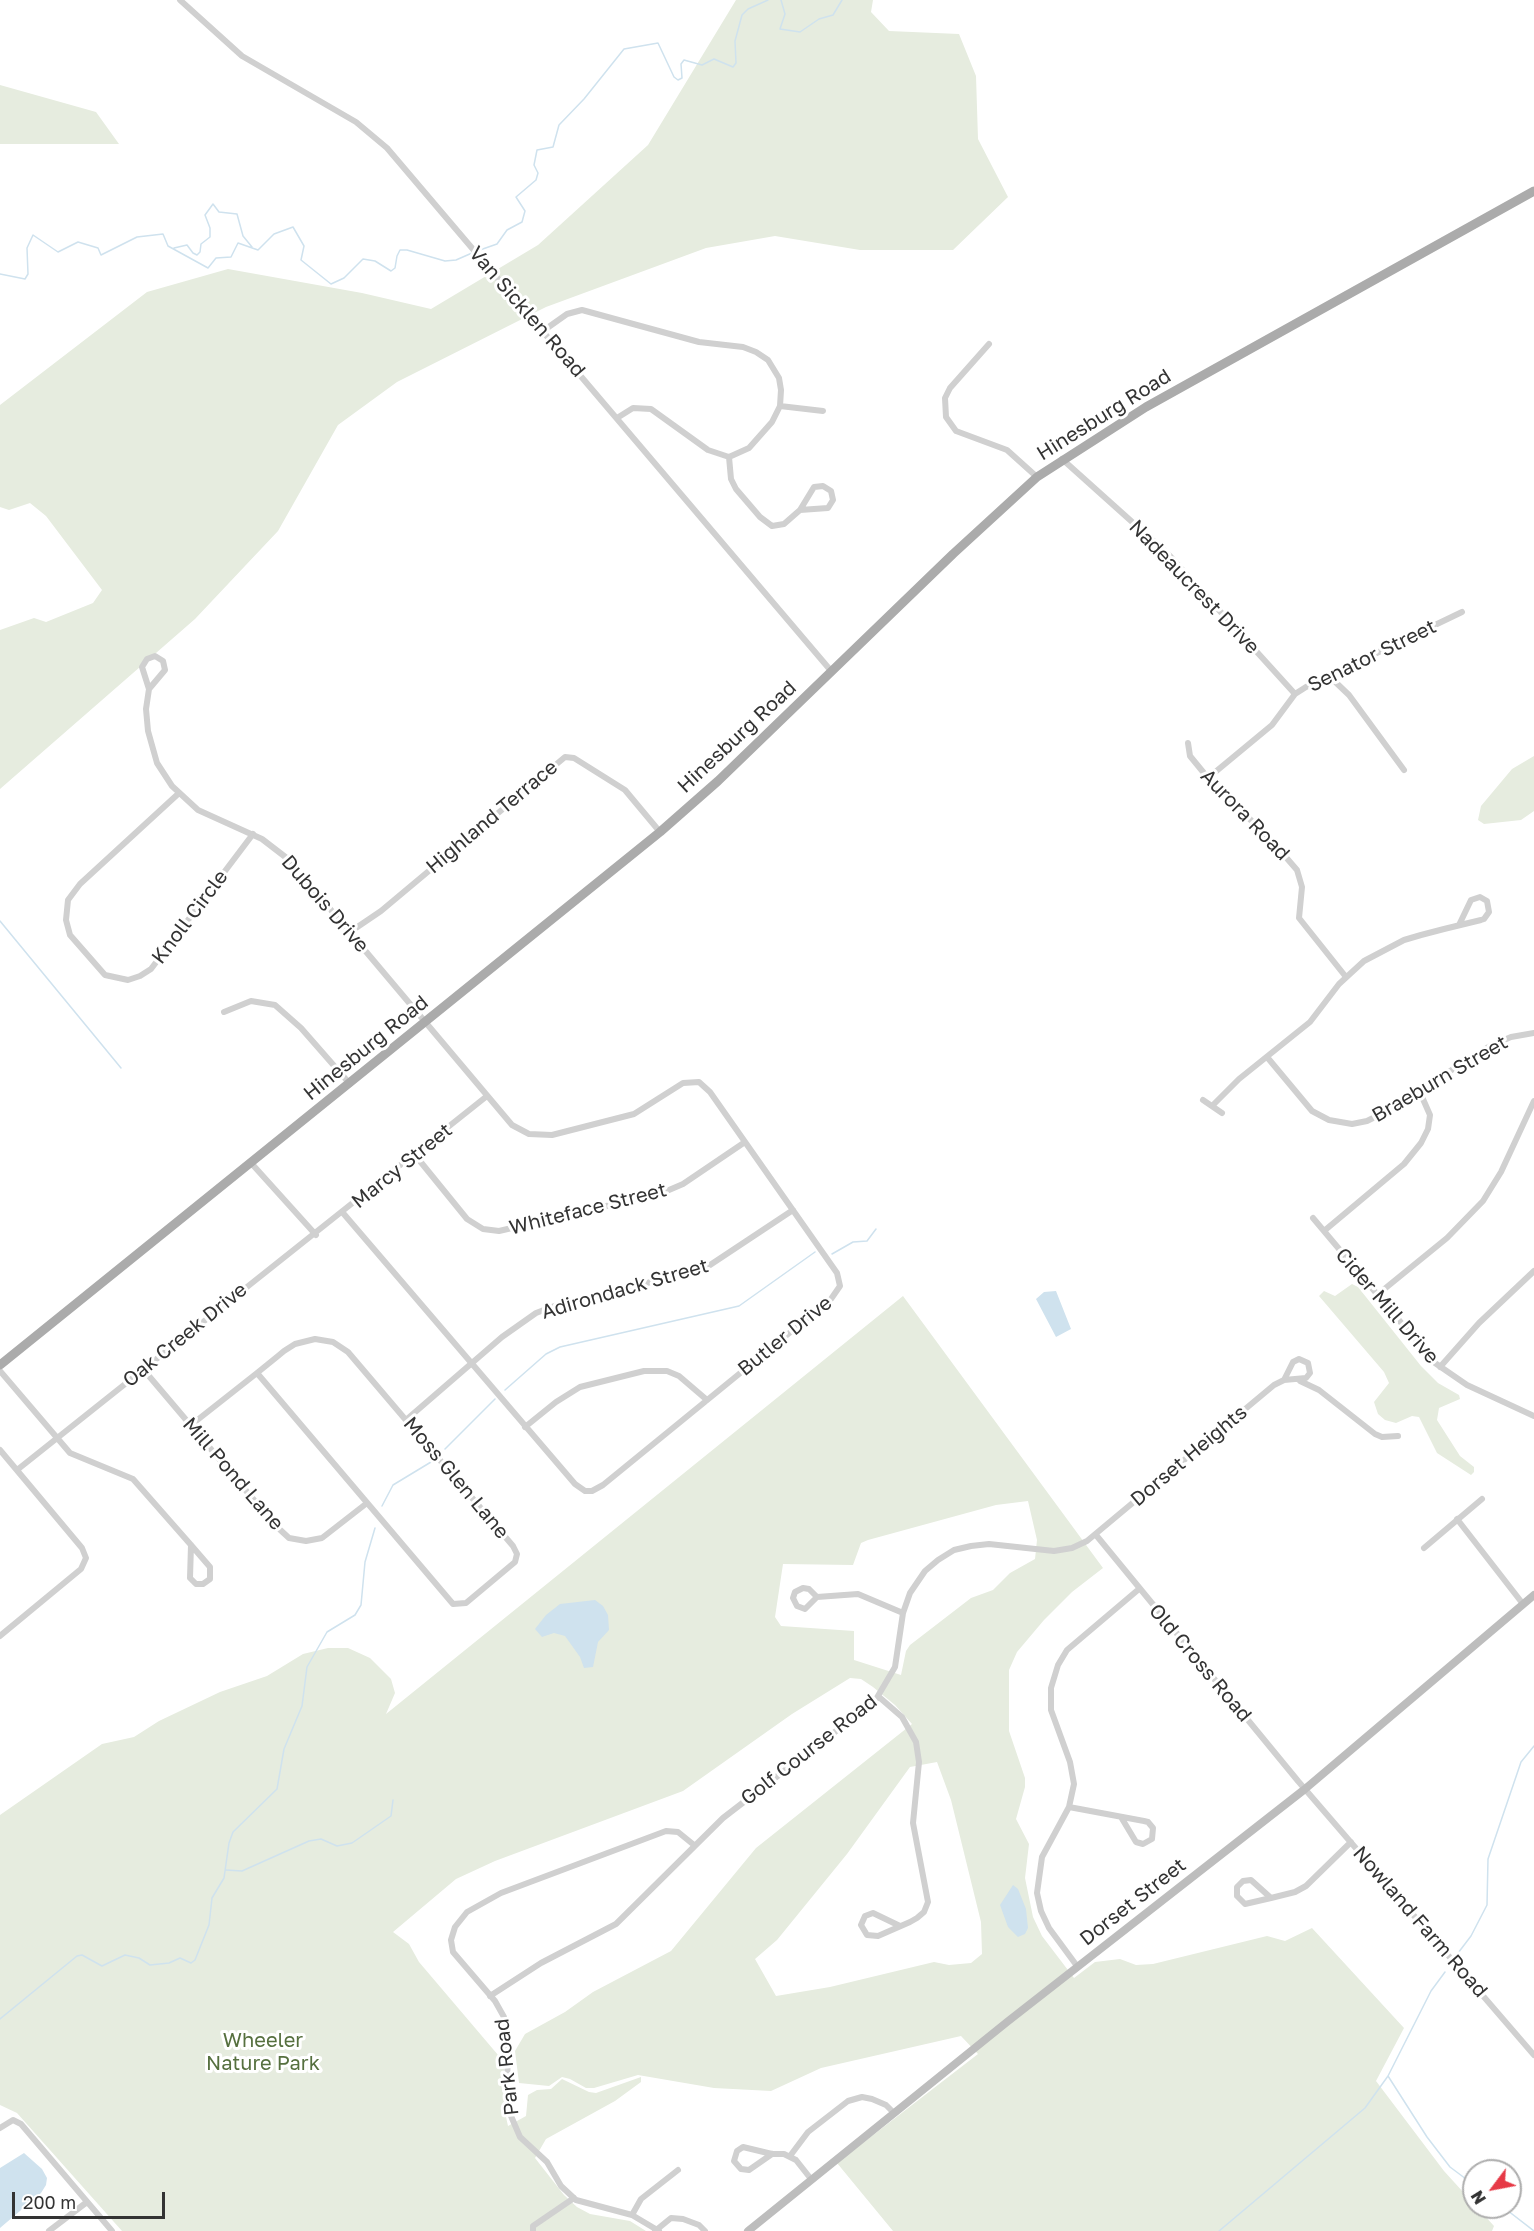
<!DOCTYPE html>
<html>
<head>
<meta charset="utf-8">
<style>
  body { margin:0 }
  #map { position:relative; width:1534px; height:2231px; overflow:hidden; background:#fff; font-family:"Golos Text",sans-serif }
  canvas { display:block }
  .north { position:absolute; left:1462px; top:2159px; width:60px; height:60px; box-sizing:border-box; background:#fff; border:2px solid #adadad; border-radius:50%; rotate:238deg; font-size:16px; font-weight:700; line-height:24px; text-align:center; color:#333 }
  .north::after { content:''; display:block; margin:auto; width:21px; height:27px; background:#e63946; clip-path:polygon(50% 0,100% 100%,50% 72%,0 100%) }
  .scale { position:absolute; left:12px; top:2192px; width:153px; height:27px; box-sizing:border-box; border:3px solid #333; border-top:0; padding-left:8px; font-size:18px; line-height:21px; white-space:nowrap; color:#333; -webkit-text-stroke:4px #fff; paint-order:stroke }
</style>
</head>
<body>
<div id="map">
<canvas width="1534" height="2231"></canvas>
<div class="north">N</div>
<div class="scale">200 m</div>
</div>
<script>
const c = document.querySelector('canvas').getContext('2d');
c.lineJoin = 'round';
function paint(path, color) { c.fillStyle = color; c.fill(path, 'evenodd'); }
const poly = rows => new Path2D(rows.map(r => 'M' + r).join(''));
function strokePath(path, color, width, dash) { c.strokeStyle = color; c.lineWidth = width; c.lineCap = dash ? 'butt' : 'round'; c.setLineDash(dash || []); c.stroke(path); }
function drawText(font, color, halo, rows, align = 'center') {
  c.font = font + ' "Golos Text",sans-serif'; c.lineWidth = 6; c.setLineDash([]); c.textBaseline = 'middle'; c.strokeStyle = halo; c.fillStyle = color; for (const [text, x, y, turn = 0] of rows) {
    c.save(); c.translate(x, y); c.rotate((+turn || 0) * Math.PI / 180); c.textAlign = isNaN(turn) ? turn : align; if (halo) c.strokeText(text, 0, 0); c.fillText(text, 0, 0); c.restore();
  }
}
const green = poly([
  [736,0,873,0,871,12,889,31,959,34,976,76,978,139,1008,197,953,250,860,250,775,236,706,248,546,307,397,382,338,425,278,531,195,619,0,789,0,630,34,618,46,622,93,603,102,590,46,516,30,503,9,510,0,507,0,405,147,292,228,269,362,293,431,309,538,245,648,145],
  [0,85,96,112,119,144,0,144],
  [1534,756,1534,811,1521,820,1484,824,1478,820,1481,806,1512,769],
  [1352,1284,1358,1287,1421,1366,1438,1383,1459,1395,1460,1399,1439,1408,1437,1420,1460,1456,1474,1467,1474,1472,1471,1475,1437,1453,1419,1417,1412,1416,1396,1423,1385,1420,1378,1414,1374,1402,1389,1383,1384,1372,1319,1296,1324,1291,1335,1296],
  [903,1296,1103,1568,1072,1592,1044,1620,1017,1652,1009,1670,1009,1731,1025,1778,1025,1787,1016,1819,1029,1844,1025,1878,1033,1917,1042,1936,1074,1978,1095,1962,1120,1959,1136,1965,1153,1964,1267,1936,1285,1941,1312,1928,1404,2028,1376,2081,1444,2171,1494,2226,1492,2231,893,2231,837,2163,978,2054,961,2036,821,2068,771,2091,714,2088,638,2075,594,2088,586,2088,570,2079,562,2077,549,2086,519,2083,515,2051,525,2034,565,2012,593,1992,671,1951,756,1848,912,1724,895,1705,873,1687,861,1679,850,1678,792,1714,683,1791,495,1861,456,1879,393,1932,409,1944,419,1962,504,2062,504,2108,508,2126,526,2116,528,2095,537,2090,551,2089,562,2079,589,2092,596,2093,641,2077,641,2082,615,2101,546,2139,535,2158,564,2195,577,2207,590,2214,630,2221,646,2231,122,2231,17,2113,0,2105,0,1815,102,1744,134,1737,159,1721,220,1692,267,1676,303,1654,328,1648,348,1648,370,1658,391,1679,395,1693,386,1714],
  [1028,1501,1037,1540,1035,1559,1010,1573,993,1590,971,1598,910,1645,906,1651,901,1675,854,1660,854,1631,781,1626,775,1617,783,1564,853,1565,861,1543,868,1540,996,1505],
  [937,1762,951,1800,981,1922,982,1954,971,1963,949,1965,934,1962,830,1987,776,1996,755,1959,777,1940,847,1854,910,1767]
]);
const water = poly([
  [1056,1291,1071,1329,1056,1337,1036,1299,1044,1292],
  [595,1600,603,1606,608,1615,609,1630,598,1642,593,1667,584,1668,580,1657,565,1636,554,1633,542,1637,535,1629,546,1615,560,1604],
  [1013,1885,1018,1889,1026,1909,1028,1928,1025,1934,1018,1937,1008,1927,1000,1905],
  [24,2153,42,2169,47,2178,46,2185,41,2193,0,2228,0,2168]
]);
const stream = poly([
  [781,0,785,14,780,29,800,32,819,19,833,15,842,0],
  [174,248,187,245,193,253,197,255,200,252,201,244,210,237,210,228,205,215,213,204,219,212,237,214,243,236,252,247],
  [477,251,497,244,507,230,522,222,525,211,516,197,536,180,538,173,534,165,537,150,553,147,559,125,584,99,624,49,658,43,674,77,678,80,682,78,681,64,684,60,702,65,714,59,733,67,736,63,735,41,742,15,748,9,768,0],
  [0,274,25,279,28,274,27,248,33,235,58,252,78,242,98,248,101,255,137,237,163,234,168,246,208,268,216,258,231,257,238,243,258,250,274,234,293,227,304,246,301,260,331,284,344,278,363,259,375,261,391,271,395,268,397,256,400,250,407,250,445,261,456,260,472,253],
  [0,921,121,1068],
  [832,1254,853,1242,867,1241,876,1229],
  [505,1390,546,1354,560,1347,739,1306,815,1252],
  [445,1449,495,1399],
  [382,1506,393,1485,431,1462],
  [226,1870,242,1871,309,1841,321,1839,337,1846,352,1843,391,1816,393,1800],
  [1455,1957,1471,1936,1487,1905,1488,1859,1521,1762,1534,1746],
  [1449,1966,1450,1964],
  [0,2019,77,1956,82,1955,102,1966,125,1955,139,1958,150,1965,169,1963,180,1958,191,1963,195,1960,209,1925,212,1898,224,1878,229,1843,233,1832,277,1789,284,1749,302,1706,307,1667,327,1632,355,1615,361,1605,365,1562,375,1528],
  [1388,2076,1427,2137,1450,2167,1474,2185],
  [1503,2207,1534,2231],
  [1219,2231,1365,2108,1388,2076,1431,1991,1445,1972]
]);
const street = poly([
  [180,0,242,56,356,122,387,148,832,672],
  [543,331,567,314,582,310,699,342,743,347,756,352,768,360,779,378,781,390,780,406,772,422,749,448,729,457,708,450,651,409,633,408,617,418],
  [989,344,950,388,945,398,946,417,956,431,1007,450,1037,477],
  [780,406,823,411],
  [729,457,731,479,736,489,760,517,772,526,784,524,800,510,828,508,833,500,831,491,823,486,814,487,800,510],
  [1062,459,1169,555,1295,694],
  [1328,675,1349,695,1404,770],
  [149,689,142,667,147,659,155,656,163,661,165,670,149,689,146,709,148,731,157,763,172,786,198,810,262,839,288,859,512,1125,529,1134,552,1135,634,1114,683,1083,699,1082,710,1092,837,1273,840,1286,831,1299,603,1485,592,1491,585,1491,575,1484,343,1213],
  [1188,743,1190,756,1208,778,1271,840,1297,870,1302,887,1299,918,1346,977],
  [1208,778,1272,725,1295,694,1306,687,1462,612],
  [178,794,80,884,68,900,66,920,70,935,105,975,128,980,140,976,151,969,253,834],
  [350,932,381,911,565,757,574,758,625,790,660,832],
  [224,1012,251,1001,275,1005,301,1028,350,1084],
  [1267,1057,1312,1111,1329,1120,1352,1124,1367,1121,1383,1113,1490,1046,1511,1037,1534,1033],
  [1203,1100,1222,1113],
  [1213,1105,1239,1079,1310,1022,1339,984,1364,961,1404,940,1421,935,1444,929,1481,920,1484,919,1489,912,1487,901,1480,897,1471,900,1459,925],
  [415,1155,467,1219,483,1229,499,1231,662,1193,683,1184,745,1142],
  [252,1164,316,1235],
  [1313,1218,1435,1363,1467,1385,1534,1416],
  [1324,1231,1404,1164,1421,1143,1428,1129,1430,1115,1419,1090],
  [1377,1295,1447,1238,1483,1201,1501,1172,1534,1101],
  [1440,1367,1479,1323,1534,1271],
  [143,1369,276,1526,289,1538,306,1541,322,1538,367,1503],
  [0,1371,70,1453,133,1479,191,1545,210,1567,210,1579,203,1584,196,1584,190,1578,191,1545],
  [1300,1381,1319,1390,1375,1434,1382,1437,1398,1436],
  [406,1420,502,1337,536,1313,557,1305,704,1269,793,1210],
  [191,1425,257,1373,278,1356,284,1351,295,1344,315,1339,333,1342,348,1352,513,1546,517,1554,515,1562,466,1603,453,1604,257,1373],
  [525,1427,556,1402,580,1387,644,1371,667,1371,679,1376,707,1400],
  [0,1450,82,1548,86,1558,81,1569,0,1636],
  [17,1470,487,1096],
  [1457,1519,1523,1604],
  [1096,1535,1298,1781,1534,2055],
  [1424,1548,1482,1499],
  [817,1597,805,1609,797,1606,793,1598,795,1592,803,1588,809,1589,817,1597,858,1594,903,1613],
  [879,1697,902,1717,916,1742,919,1762,913,1823,928,1902,924,1912,917,1918,910,1922,878,1936,867,1935,861,1925,865,1916,873,1913,900,1926],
  [1069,1807,1144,1821,1148,1822,1153,1828,1152,1839,1143,1844,1136,1842,1121,1817],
  [1271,1898,1245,1904,1237,1896,1237,1887,1243,1881,1251,1880,1271,1898,1295,1892,1306,1886,1351,1842],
  [1077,1966,1049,1928,1041,1911,1037,1893,1042,1857,1069,1807,1074,1784,1070,1762,1051,1710,1051,1688,1058,1665,1067,1650,1139,1589],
  [490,1996,541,1963,616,1924,723,1818,875,1701,895,1667,903,1613,910,1593,925,1571,938,1560,954,1550,971,1546,989,1544,1054,1551,1072,1548,1087,1541,1274,1385,1284,1380,1306,1378,1310,1373,1308,1363,1299,1359,1293,1362,1284,1380],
  [0,2128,13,2120,21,2124,112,2231],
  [772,2154,749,2170,741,2169,734,2161,737,2151,743,2147,772,2154,784,2154,796,2160,811,2179],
  [790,2156,808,2132,848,2101,862,2097,872,2099,886,2105,893,2112],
  [632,2215,641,2199,678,2170],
  [49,2231,87,2202],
  [533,2231,533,2226,574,2198],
  [655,2231,671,2218,683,2219,699,2225,705,2231],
  [659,2231,632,2215,576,2200,561,2186,547,2162,520,2137,508,2109,507,2036,504,2017,495,2001,453,1952,451,1940,455,1927,467,1912,501,1893,666,1831,678,1832,694,1845]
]);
const secondary = poly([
  [748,2231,1007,2022,1305,1789,1534,1595]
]);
const primary = poly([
  [0,1365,660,832,718,781,953,554,1037,477,1146,407,1534,191]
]);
const streetNames = [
  ["Van Sicklen Road",527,312,49],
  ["Hinesburg Road",1104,415,-32],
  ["Nadeaucrest Drive",1194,587,46],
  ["Senator Street",1372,656,-26],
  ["Hinesburg Road",737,737,-43],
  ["Aurora Road",1245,815,46],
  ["Highland Terrace",492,817,-40],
  ["Dubois Drive",325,904,49],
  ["Knoll Circle",190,917,-53],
  ["Hinesburg Road",366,1048,-39],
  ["Braeburn Street",1440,1079,-30],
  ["Marcy Street",402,1166,-39],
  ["Whiteface Street",588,1209,-14],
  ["Adirondack Street",625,1289,-16],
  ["Cider Mill Drive",1387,1306,49],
  ["Oak Creek Drive",185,1335,-39],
  ["Butler Drive",785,1336,-39],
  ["Dorset Heights",1189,1456,-40],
  ["Mill Pond Lane",233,1474,49],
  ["Moss Glen Lane",456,1478,50],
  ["Old Cross Road",1200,1663,50],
  ["Golf Course Road",809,1750,-38],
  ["Dorset Street",1133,1902,-38],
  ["Nowland Farm Road",1420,1922,49],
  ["Park Road",507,2067,-96]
];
const parkNames = [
  ["Wheeler",263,2041],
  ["Nature Park",263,2064]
];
paint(green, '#e6ecdf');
paint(water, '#cfe2ee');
strokePath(stream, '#cfe2ee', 1.5);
strokePath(street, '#d0d0d0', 6);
strokePath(secondary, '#bdbdbd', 8);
strokePath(primary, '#ababab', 9);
drawText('20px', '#333', '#fff', streetNames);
drawText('20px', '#56703f', '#fff', parkNames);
</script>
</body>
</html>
